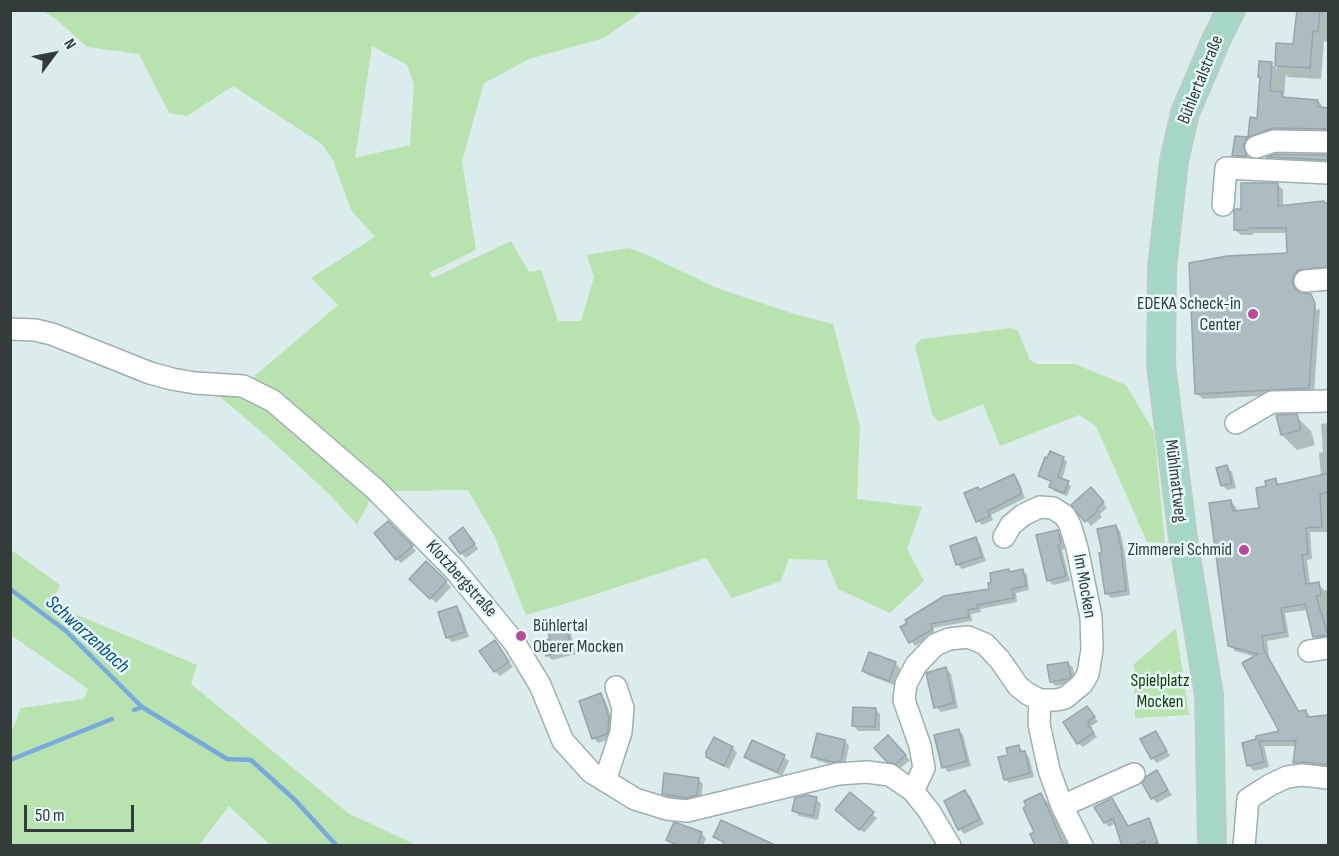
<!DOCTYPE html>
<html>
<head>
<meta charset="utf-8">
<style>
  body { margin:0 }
  #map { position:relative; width:1339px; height:856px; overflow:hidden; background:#daecec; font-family:"Sofia Sans Condensed",sans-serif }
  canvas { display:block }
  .frame { position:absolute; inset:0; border:12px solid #343c3b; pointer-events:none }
  .north { position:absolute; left:24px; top:24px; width:60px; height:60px; -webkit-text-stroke:4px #e8fafa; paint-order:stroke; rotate:58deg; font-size:16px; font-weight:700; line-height:24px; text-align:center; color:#343c3b }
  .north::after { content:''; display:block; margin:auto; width:21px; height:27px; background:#343c3b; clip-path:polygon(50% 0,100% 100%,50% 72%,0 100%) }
  .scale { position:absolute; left:24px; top:805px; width:110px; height:27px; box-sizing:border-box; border:3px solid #343c3b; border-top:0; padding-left:8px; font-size:18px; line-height:21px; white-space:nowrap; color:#343c3b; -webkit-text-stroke:4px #e8fafa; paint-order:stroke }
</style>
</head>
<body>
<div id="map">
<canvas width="1339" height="856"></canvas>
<div class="frame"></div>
<div class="north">N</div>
<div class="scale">50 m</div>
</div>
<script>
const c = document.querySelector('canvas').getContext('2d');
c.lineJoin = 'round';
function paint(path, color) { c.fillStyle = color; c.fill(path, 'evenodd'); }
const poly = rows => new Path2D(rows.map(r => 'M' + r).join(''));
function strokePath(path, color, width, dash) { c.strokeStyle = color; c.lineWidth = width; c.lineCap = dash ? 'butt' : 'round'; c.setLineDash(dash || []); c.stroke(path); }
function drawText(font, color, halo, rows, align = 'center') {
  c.font = font + ' "Sofia Sans Condensed",sans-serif'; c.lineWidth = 5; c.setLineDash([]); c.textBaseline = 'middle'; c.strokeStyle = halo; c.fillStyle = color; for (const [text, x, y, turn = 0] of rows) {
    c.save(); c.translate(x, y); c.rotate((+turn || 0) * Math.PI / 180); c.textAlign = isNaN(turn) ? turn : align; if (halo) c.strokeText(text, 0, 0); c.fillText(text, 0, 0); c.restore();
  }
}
const green = poly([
  [43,11,642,11,604,38,529,59,484,83,462,161,476,250,429,273,433,278,511,241,529,272,541,270,558,321,581,321,594,277,587,255,629,248,645,254,717,288,794,314,833,324,860,426,857,499,922,507,907,549,924,581,890,613,838,589,826,560,789,559,781,581,732,598,706,558,581,599,526,615,494,535,468,490,385,491,251,379,338,305,311,278,375,237,351,210,333,160,322,144,233,86,187,116,169,113,139,54,87,47,56,19],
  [372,46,407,65,414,84,410,145,355,158],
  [1011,328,1018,331,1030,360,1037,364,1075,364,1126,385,1154,432,1165,543,1147,542,1096,426,1079,415,1000,446,983,404,939,422,932,414,915,346,921,339],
  [211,389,247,395,268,406,373,494,357,525,331,496,272,441],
  [11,550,60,585,51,604,197,665,191,684,348,813,416,845,270,845,229,806,199,845,11,845,11,733,21,708,84,699,88,689,11,635],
  [1176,628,1189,715,1135,718,1134,664]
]);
const shadow = poly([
  [1298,10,1328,10,1328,42,1324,41,1321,79,1288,77,1286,74,1284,96,1287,99,1318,101,1325,109,1328,109,1328,142,1264,150,1250,137,1251,119,1258,120,1262,79,1259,76,1271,64,1277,69,1278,44,1294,46],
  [1237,138,1249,140,1245,148,1248,158,1236,157,1234,155],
  [1276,155,1328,156,1328,162,1269,158],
  [1278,185,1283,190,1283,207,1328,204,1328,272,1298,282,1297,289,1299,294,1310,295,1313,298,1311,298,1317,310,1320,309,1314,393,1203,399,1197,394,1288,255,1288,233,1253,233,1253,235,1241,235,1235,230,1242,211],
  [1296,416,1311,431,1315,445,1297,450,1282,435],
  [1328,423,1328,532,1310,532,1312,559,1307,560,1310,585,1318,584,1324,590,1328,590,1328,641,1320,642,1315,637,1308,610,1285,613,1289,637,1267,641,1269,657,1300,712,1306,711,1311,717,1328,716,1328,770,1300,768,1295,763,1297,746,1264,746,1269,767,1254,771,1248,765,1243,744,1282,732,1256,657,1235,651,1230,645,1231,502,1236,507,1237,512,1261,509,1267,487,1275,480,1281,485,1321,476,1319,453,1323,452,1321,424],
  [1063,458,1067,462,1062,480,1071,486,1067,496,1054,491,1051,487,1052,482,1039,475],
  [1227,467,1232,472,1236,488,1227,490,1222,485],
  [1014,476,1018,480,1025,498,991,515,993,520,982,525,978,521,980,491],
  [1096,494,1107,508,1100,514,1102,517,1091,526,1073,505],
  [388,523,416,551,401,563,397,559],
  [1115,526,1120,531,1125,554,1130,595,1111,598,1106,593,1104,553],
  [1057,532,1062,536,1065,548,1062,550,1070,581,1053,585,1048,580],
  [468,534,478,549,466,558,461,553],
  [976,539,980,544,986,561,962,569,957,564],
  [426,563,451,587,436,603,411,579],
  [1023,571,1027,575,1029,590,1016,593,1017,602,980,609,981,612,971,614,972,621,932,628,936,634,915,646,902,628,991,590],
  [456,608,461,613,469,637,452,642,447,638],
  [564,622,569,627,576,654,552,660,547,655,552,640],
  [495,642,513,667,500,676,495,671],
  [895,663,900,668,894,685,868,675,864,671],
  [1068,663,1073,668,1075,682,1056,686,1051,682],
  [946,669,951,674,958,708,941,712,936,707],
  [600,695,605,700,614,724,611,739,598,743,594,738],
  [875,709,880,714,880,731,858,731,854,726],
  [1091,712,1098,722,1091,726,1093,728,1091,729,1097,737,1083,747,1078,743],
  [958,730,963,735,971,766,948,772,944,767],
  [1156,732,1170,756,1157,763,1152,758],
  [888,737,910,760,901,768,893,766,876,748],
  [845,741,849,746,845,765,839,766,818,761,813,756],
  [1018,746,1029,757,1034,777,1009,783,1005,779,1010,756],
  [733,748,737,753,729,769,713,761,707,756],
  [746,757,784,757,789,761,782,776,751,762],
  [1157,772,1172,795,1157,803,1152,798],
  [698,779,703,784,701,800,692,802,668,798,663,793],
  [965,792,970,796,984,824,964,834,960,829,946,802],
  [850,794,877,818,864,833,842,814],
  [1041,795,1051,806,1069,846,1037,846,1036,833],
  [816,799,821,804,818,820,799,816,794,811],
  [1111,800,1129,827,1149,820,1152,824,1150,824,1157,846,1124,846,1116,823,1109,827,1105,822],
  [701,833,706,838,703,846,675,846,668,840]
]);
const stream = poly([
  [10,589,66,631,142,707,134,710],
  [142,707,227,759,251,760,295,800,337,846],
  [10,760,112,719]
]);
const building = poly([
  [1297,10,1320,10,1318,32,1313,31,1310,68,1275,66,1276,43,1293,44,1297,10],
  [1259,61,1272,62,1270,91,1282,92,1282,97,1318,100,1318,107,1329,108,1329,129,1274,128,1248,137,1250,117,1257,118,1260,77,1258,77,1259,61],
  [1235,136,1248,137,1243,145,1247,156,1232,156,1235,136],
  [1276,154,1329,155,1329,160,1266,157,1276,154],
  [1241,183,1278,183,1278,206,1324,201,1324,203,1329,203,1329,267,1298,270,1294,275,1292,282,1295,289,1300,293,1311,294,1315,303,1309,388,1195,394,1189,263,1227,256,1287,253,1286,228,1248,228,1248,230,1234,230,1234,211,1235,209,1241,209,1241,183],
  [1297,414,1301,430,1281,435,1276,415,1297,414],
  [1050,451,1064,457,1058,477,1069,481,1064,493,1049,487,1051,481,1038,476,1045,457,1047,458,1050,451],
  [1227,465,1232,483,1221,486,1216,468,1227,465],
  [1329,473,1329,492,1320,494,1322,527,1306,528,1308,554,1302,555,1306,584,1319,582,1321,595,1316,596,1328,635,1313,637,1305,604,1281,608,1285,632,1262,636,1264,650,1298,711,1306,710,1307,717,1329,715,1329,765,1303,762,1293,763,1296,741,1259,741,1264,762,1247,766,1242,743,1256,739,1256,736,1279,731,1242,663,1258,654,1228,646,1209,503,1231,500,1233,511,1259,508,1256,488,1266,486,1265,481,1276,478,1277,485,1329,473],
  [1014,474,1021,489,1021,494,988,511,990,516,976,522,964,493,978,487,979,490,1014,474],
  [1091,487,1104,502,1096,509,1098,511,1085,522,1071,505,1091,487],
  [388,521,413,546,396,560,374,533,388,521],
  [1116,525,1121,548,1126,591,1105,594,1099,553,1102,552,1097,529,1116,525],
  [463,527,475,544,460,554,449,538,463,527],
  [1058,530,1061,543,1058,545,1066,576,1047,581,1036,535,1058,530],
  [976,537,982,557,956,565,950,546,976,537],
  [426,561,447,581,430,599,409,579,426,561],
  [1009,569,1009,572,1023,569,1026,586,1012,589,1014,598,977,605,978,608,968,610,969,617,930,624,933,629,909,643,900,627,907,623,905,620,944,596,989,589,988,583,991,582,990,573,1009,569],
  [457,606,465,632,446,638,438,612,457,606],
  [564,621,572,649,546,656,542,641,550,639,546,624,564,621],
  [495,640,509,662,494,672,479,651,495,640],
  [869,652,896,662,889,681,862,671,869,652],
  [1068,662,1071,677,1068,679,1050,682,1047,665,1068,662],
  [946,667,954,703,934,708,926,673,946,667],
  [601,693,609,718,608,729,607,734,592,739,579,701,601,693],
  [1087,706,1095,717,1088,721,1090,723,1088,725,1094,733,1077,744,1063,722,1087,706],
  [853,707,876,708,875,727,852,726,853,707],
  [959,729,967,761,942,768,934,735,959,729],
  [1156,731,1167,751,1151,759,1140,739,1156,731],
  [817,733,845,740,841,761,834,762,811,757,817,733],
  [888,735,906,755,896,764,887,762,874,748,888,735],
  [714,737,733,747,724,766,706,757,706,752,714,737],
  [752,740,785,755,777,772,744,757,752,740],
  [1019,745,1020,752,1025,751,1030,773,1004,780,998,757,1008,755,1006,748,1019,745],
  [1157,770,1168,790,1151,799,1142,783,1147,776,1157,770],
  [664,773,699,778,697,795,686,798,662,794,664,773],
  [965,790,980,819,958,830,944,801,965,790],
  [850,792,874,812,859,830,835,810,850,792],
  [1041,793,1050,813,1064,846,1035,846,1030,834,1034,832,1023,808,1026,806,1024,801,1041,793],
  [806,795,817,797,813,816,792,811,795,798,806,795],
  [1112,798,1128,826,1149,818,1158,843,1145,846,1144,841,1131,846,1122,846,1113,818,1104,823,1094,807,1112,798],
  [721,820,777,846,722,846,724,842,713,837,721,820],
  [674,822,702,832,697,846,679,846,666,840,674,822]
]);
const minor = poly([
  [1256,147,1274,141,1328,142],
  [1223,205,1226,168,1328,173],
  [1305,281,1328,279],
  [10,329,35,330,52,334,150,373,172,379,195,383,243,386,273,401,375,489,455,570,514,642,540,685,563,741,591,772,635,799,667,809,687,811,838,774,867,772,890,775,913,791,929,811,950,846],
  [1236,423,1272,402,1328,401],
  [1309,651,1328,648],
  [1040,700,1039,724,1049,770,1062,806,1082,846],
  [605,781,621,732,623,708,616,687],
  [913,791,924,768,920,746,904,700,906,684,916,665,935,645,949,639,968,637,985,644,1000,660,1018,686,1028,694,1040,700,1056,700,1065,698,1082,684,1088,674,1092,650,1091,617,1077,548,1070,525,1065,516,1053,508,1040,507,1023,515,1011,525,1004,537],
  [1062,806,1134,774],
  [1244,846,1248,799,1270,785,1287,777,1302,775,1328,778]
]);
const major = poly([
  [1212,846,1209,695,1184,545,1161,365,1162,268,1174,161,1185,113,1217,38,1231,10]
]);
const markers = [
  [1253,314,6,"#bb479f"],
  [1244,550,6,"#bb479f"],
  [521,636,6,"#bb479f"]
];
const streetNames = [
  ["Bühlertalstraße",1201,80,-68],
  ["Mühlmattweg",1175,481,83],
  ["Klotzbergstraße",461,579,48],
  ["Im Mocken",1084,586,80]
];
const poiNames = [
  ["EDEKA Scheck-in",1241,304],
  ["Center",1241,325],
  ["Zimmerei Schmid",1232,550],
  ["Bühlertal",533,626,"left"],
  ["Oberer Mocken",533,647,"left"]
];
const parkNames = [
  ["Spielplatz",1160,681],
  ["Mocken",1160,702]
];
const waterNames = [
  ["Schwarzenbach",87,635,42]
];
paint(green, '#b8e3ae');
paint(shadow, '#0003');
strokePath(stream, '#78a8df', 4.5);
paint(building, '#adbcc2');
strokePath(building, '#96a5ab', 1.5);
strokePath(minor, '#9eafaf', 24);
strokePath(major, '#c6c8c8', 30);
strokePath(minor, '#fff', 21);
strokePath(major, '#a4d7c5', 27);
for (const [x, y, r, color] of markers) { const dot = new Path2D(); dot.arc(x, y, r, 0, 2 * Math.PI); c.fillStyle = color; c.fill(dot); strokePath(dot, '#e8fafa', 2); }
drawText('18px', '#343c3b', '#e8fafa', streetNames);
drawText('18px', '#343c3b', '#e8fafa', poiNames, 'right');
drawText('18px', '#0a3a00', '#e8fafa', parkNames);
drawText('italic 20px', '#074e90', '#e8fafa', waterNames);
</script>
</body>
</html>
